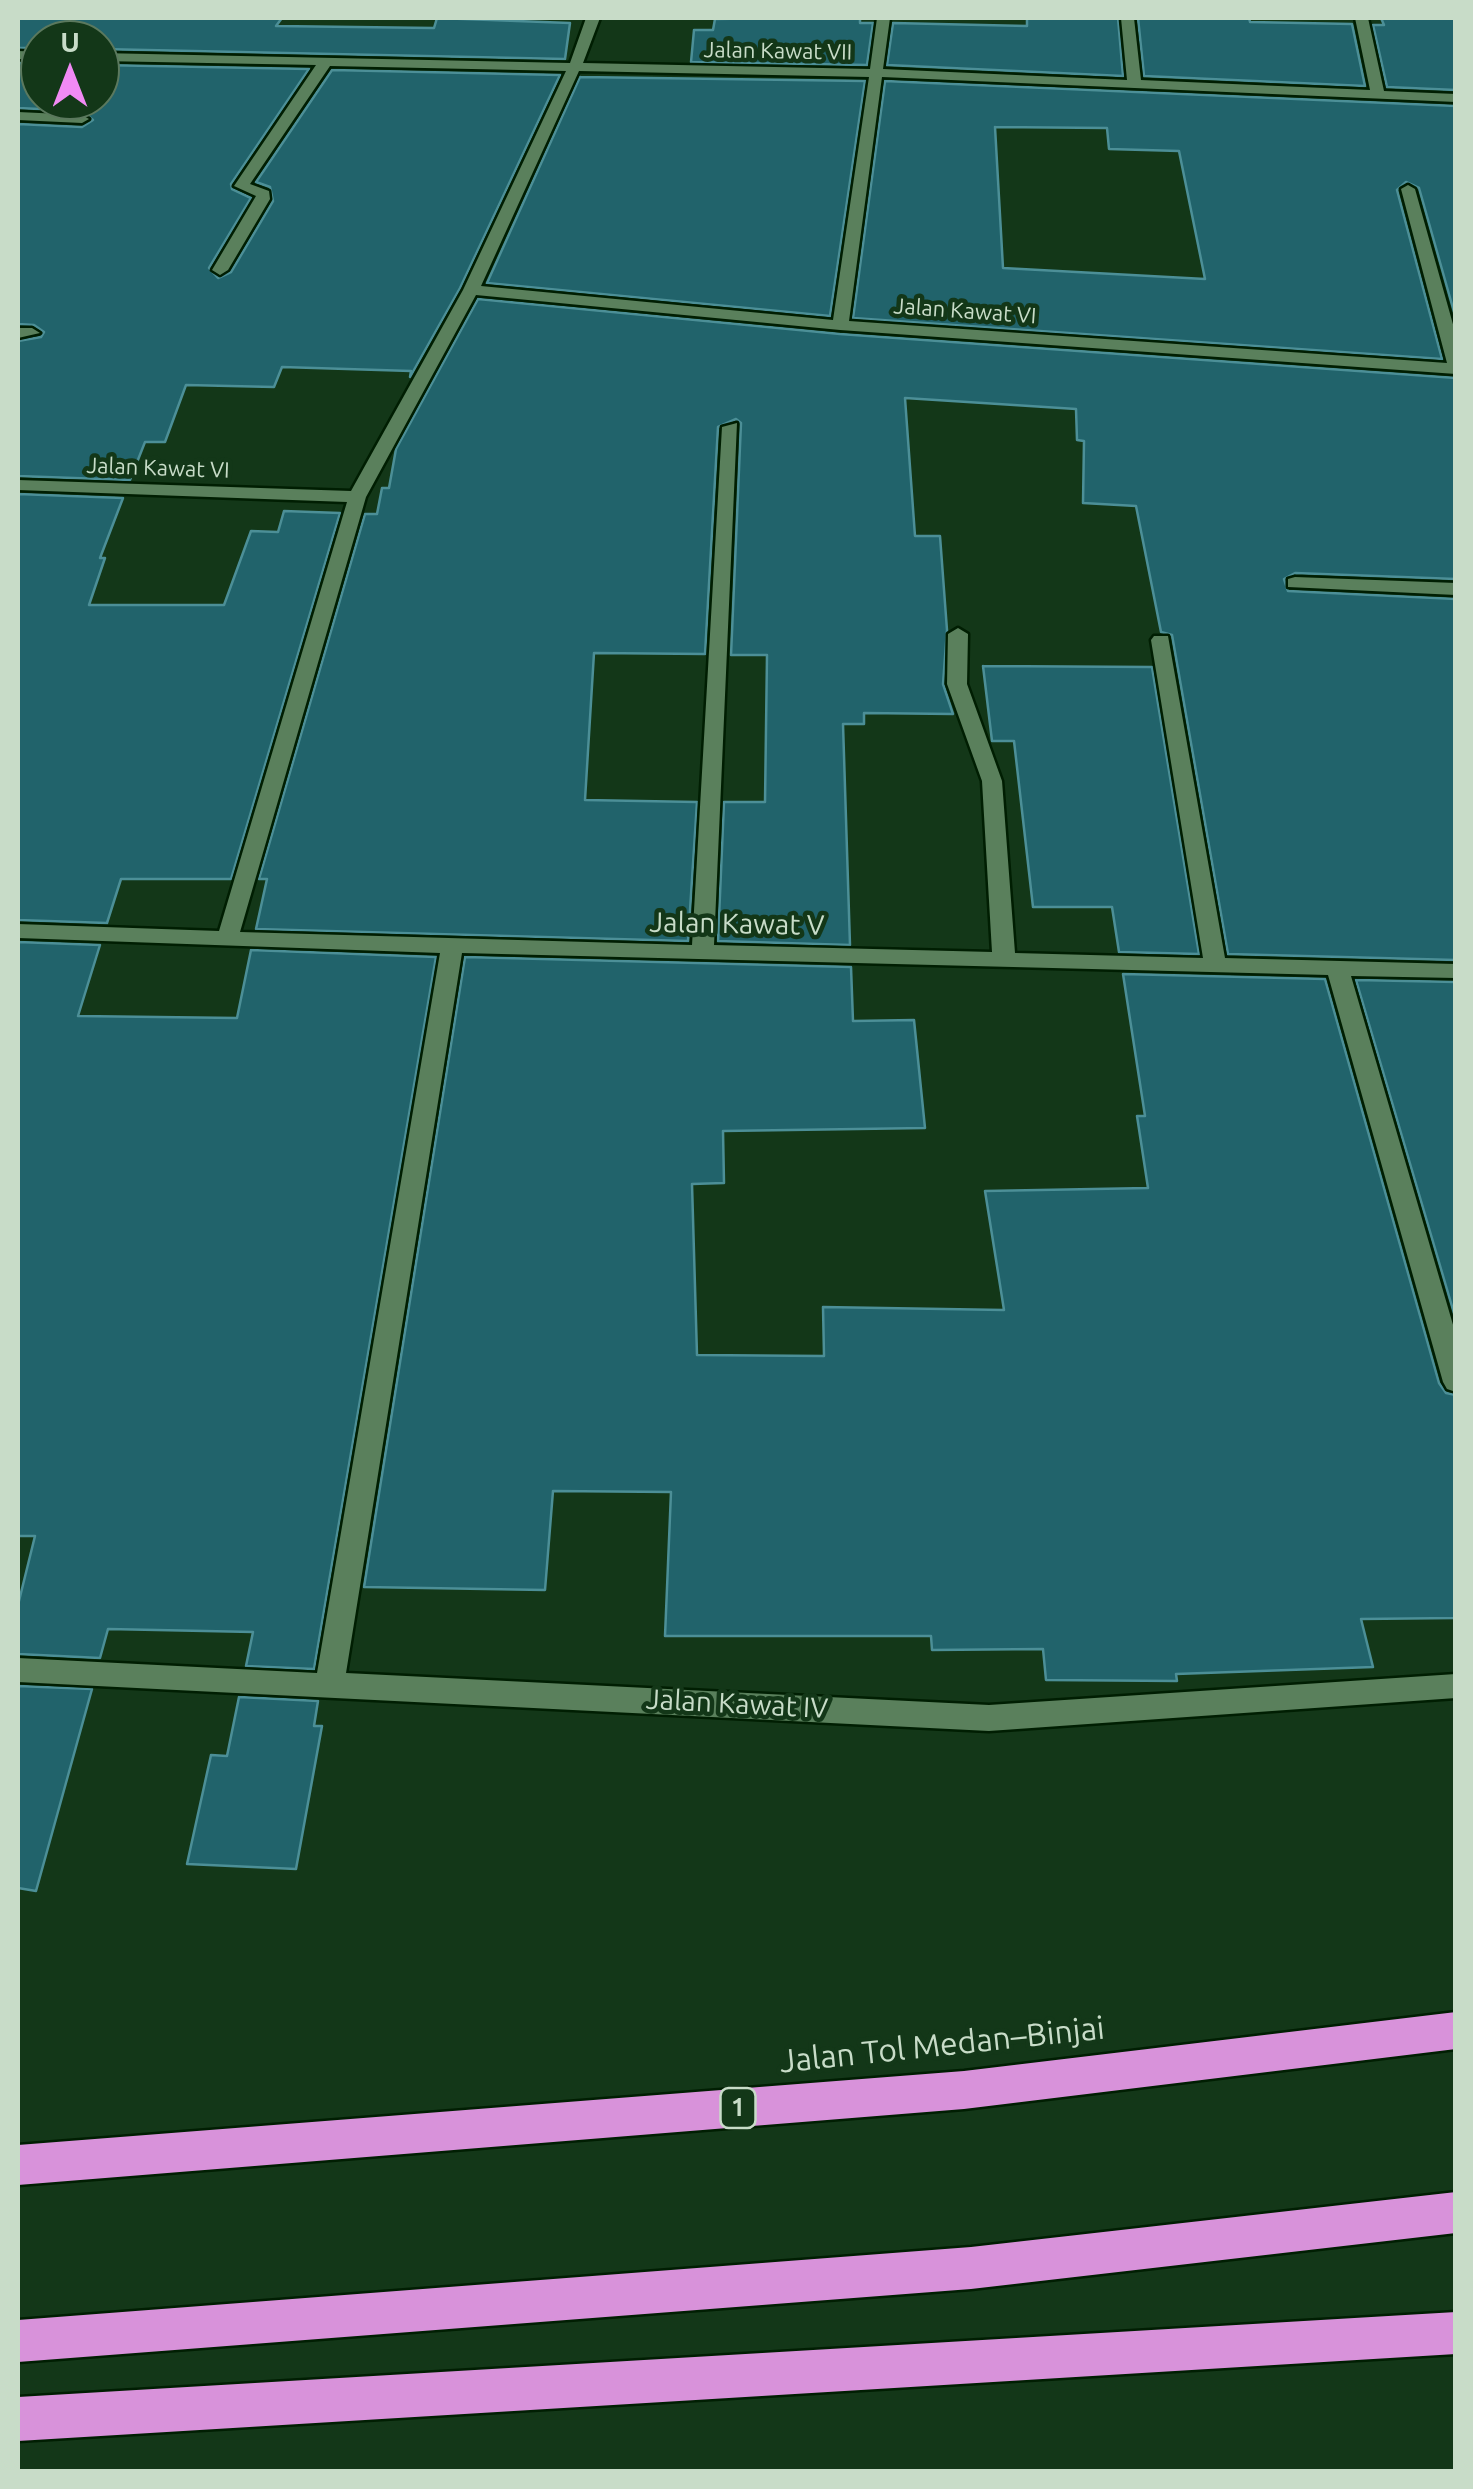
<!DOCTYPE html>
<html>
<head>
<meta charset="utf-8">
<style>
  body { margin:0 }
  #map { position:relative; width:1473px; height:2489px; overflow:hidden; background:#133718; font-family:Ubuntu,sans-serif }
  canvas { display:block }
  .frame { position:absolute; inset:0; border:20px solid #c8dcc8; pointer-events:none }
  .north { position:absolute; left:20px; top:20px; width:100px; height:100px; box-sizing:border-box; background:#133718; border:2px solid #5b795e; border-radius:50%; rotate:0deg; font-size:28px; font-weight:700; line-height:40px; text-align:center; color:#c8dcc8 }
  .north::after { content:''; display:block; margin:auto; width:35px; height:45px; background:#f18af4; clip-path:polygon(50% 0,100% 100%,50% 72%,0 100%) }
</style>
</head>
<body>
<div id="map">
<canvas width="1473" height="2489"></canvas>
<div class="frame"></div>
<div class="north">U</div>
</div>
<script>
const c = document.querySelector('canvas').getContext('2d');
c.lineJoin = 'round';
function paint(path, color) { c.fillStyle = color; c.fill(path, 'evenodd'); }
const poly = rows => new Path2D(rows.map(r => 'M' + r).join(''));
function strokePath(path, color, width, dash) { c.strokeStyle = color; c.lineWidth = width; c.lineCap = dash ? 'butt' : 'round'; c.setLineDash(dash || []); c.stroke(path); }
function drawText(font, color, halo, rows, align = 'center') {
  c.font = font + ' Ubuntu,sans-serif'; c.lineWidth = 9; c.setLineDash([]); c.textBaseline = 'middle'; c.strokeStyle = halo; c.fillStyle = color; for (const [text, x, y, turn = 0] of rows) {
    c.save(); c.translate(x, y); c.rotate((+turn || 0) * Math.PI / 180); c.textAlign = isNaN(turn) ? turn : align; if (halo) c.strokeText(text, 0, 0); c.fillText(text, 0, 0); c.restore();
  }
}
const building = poly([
  [18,18,282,18,276,26,434,28,437,18,570,23,565,59,100,49,100,40,40,40,40,48,18,48,18,18],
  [780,18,860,18,860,23,873,23,867,65,691,62,694,30,713,30,715,19,780,18],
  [1027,18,1118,18,1123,76,887,65,893,23,1027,26,1027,18],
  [1138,18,1249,18,1250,22,1352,24,1365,86,1144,76,1138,18],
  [1381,18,1456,18,1456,90,1387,87,1373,25,1384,25,1381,18],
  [18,63,40,64,40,100,100,100,100,65,309,69,231,184,232,189,251,198,209,268,218,278,231,272,273,201,270,187,256,182,332,70,560,75,460,288,410,377,411,371,282,367,274,387,186,385,165,442,145,442,130,480,18,476,18,341,41,337,44,332,34,325,18,324,18,124,82,127,93,120,82,111,18,108,18,63],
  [580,77,865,81,830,316,487,283,580,77],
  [885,81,1456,106,1456,319,1419,188,1406,182,1397,190,1442,359,853,318,885,81],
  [995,127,1107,128,1109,149,1179,151,1205,279,1003,268,995,127],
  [478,299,840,334,1456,378,1456,579,1295,573,1284,579,1288,591,1456,599,1456,960,1228,954,1172,635,1161,632,1136,506,1083,503,1084,441,1077,440,1076,409,905,398,915,536,940,536,947,630,943,684,953,714,864,713,864,724,843,724,850,945,718,941,724,802,765,802,767,655,731,655,741,423,736,419,718,427,705,654,594,653,585,800,697,802,688,941,256,929,267,879,259,879,365,514,377,514,382,488,389,488,396,449,478,299],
  [18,494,123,498,100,558,105,558,89,605,224,605,251,531,278,532,284,511,340,513,231,879,121,879,107,923,18,920,18,494],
  [983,666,1152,667,1199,954,1119,952,1112,907,1033,907,1014,741,992,741,983,666],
  [18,942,100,945,78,1016,237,1018,251,950,436,957,314,1669,246,1666,253,1632,108,1629,100,1658,18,1654,18,1605,35,1536,18,1536,18,942],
  [465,957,851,967,853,1021,914,1020,925,1128,723,1131,724,1183,692,1184,697,1355,824,1356,823,1307,1004,1310,985,1191,1148,1188,1137,1116,1145,1116,1123,974,1325,979,1439,1383,1446,1393,1456,1395,1456,1618,1361,1619,1373,1667,1176,1674,1177,1681,1046,1680,1043,1649,932,1650,931,1636,665,1636,671,1492,553,1491,545,1590,364,1587,465,957],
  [1356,980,1456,982,1456,1320,1356,980],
  [18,1686,92,1689,36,1891,18,1888,18,1686],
  [239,1697,318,1701,314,1726,322,1726,296,1869,187,1864,211,1755,227,1756,239,1697]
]);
const minor = poly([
  [586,18,600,18,583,63,870,69,877,18,890,18,883,69,1127,80,1121,18,1134,18,1141,80,1370,90,1355,18,1368,18,1384,91,1456,94,1456,102,882,77,849,321,1447,363,1401,189,1408,185,1415,189,1456,335,1456,374,840,330,476,295,366,497,240,932,692,945,722,427,737,423,714,945,992,952,982,781,947,684,948,634,958,628,968,634,967,684,1002,781,1015,953,1203,958,1151,640,1154,636,1168,636,1225,958,1456,964,1456,978,1351,976,1456,1335,1456,1392,1447,1389,1443,1382,1328,975,462,953,346,1673,989,1705,1456,1674,1456,1698,989,1731,18,1682,18,1658,317,1673,440,953,18,938,18,924,219,931,347,502,18,490,18,480,351,491,463,290,566,71,330,66,250,184,269,191,270,199,228,270,220,275,212,270,256,196,234,186,316,65,100,61,100,53,570,63,586,18],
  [579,71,869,77,833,320,481,286,579,71],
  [18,51,40,52,40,60,18,59,18,51],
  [18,112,82,115,89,119,82,123,18,120,18,112],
  [18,328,32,328,40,333,18,338,18,328],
  [1295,577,1456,583,1456,595,1288,587,1288,579,1295,577]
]);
const highway = poly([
  [1456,2012,1456,2049,964,2109,18,2185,18,2145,964,2071,1456,2012],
  [1456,2192,1456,2233,971,2289,18,2362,18,2320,971,2247,1456,2192],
  [1456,2312,1456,2354,18,2441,18,2397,1456,2312]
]);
const farStreetnames = [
  ["Jalan Kawat VII",778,51,1],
  ["Jalan Kawat VI",965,311,4],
  ["Jalan Kawat VI",158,468,2]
];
const shields = [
  [738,2108,35]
];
const shieldNames = [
  ["1",738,2108]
];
const streetNames = [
  ["Jalan Kawat V",737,924,1],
  ["Jalan Kawat IV",737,1704,3]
];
const nearStreetnames = [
  ["Jalan Tol Medan–Binjai",942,2045,-6]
];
paint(building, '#21636b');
strokePath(building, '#4c8f97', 2.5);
strokePath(minor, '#001e02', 5);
strokePath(highway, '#001e02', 5);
paint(minor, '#5a805c');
paint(highway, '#d892da');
drawText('22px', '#c8dcc8', '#133718', farStreetnames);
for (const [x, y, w] of shields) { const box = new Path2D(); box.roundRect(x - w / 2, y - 20, w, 40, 8); c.fillStyle = '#133718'; c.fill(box); strokePath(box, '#c8dcc8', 2.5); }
drawText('bold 25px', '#c8dcc8', null, shieldNames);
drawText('28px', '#c8dcc8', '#133718', streetNames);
drawText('32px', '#c8dcc8', '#133718', nearStreetnames);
</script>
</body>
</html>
